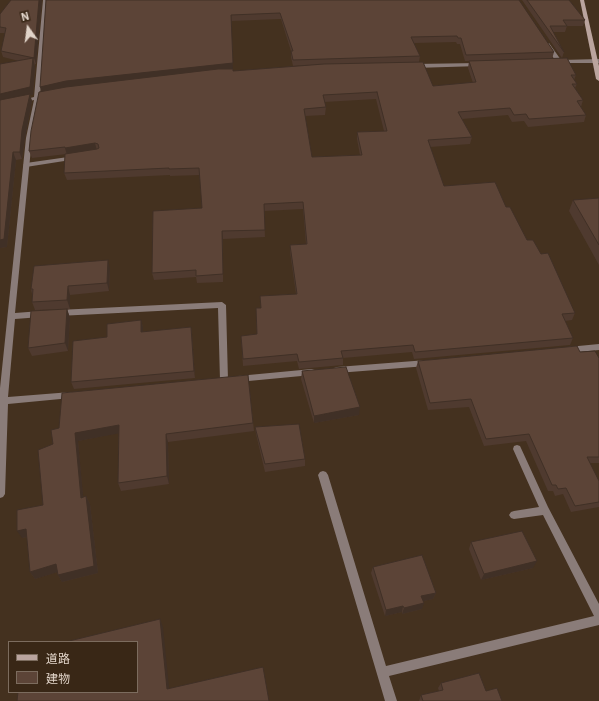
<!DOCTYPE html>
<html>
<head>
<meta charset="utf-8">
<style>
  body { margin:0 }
  #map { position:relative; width:599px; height:701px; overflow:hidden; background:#44311f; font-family:"IBM Plex Sans","Noto Sans JP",sans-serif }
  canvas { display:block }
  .legend { position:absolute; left:8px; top:641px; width:130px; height:52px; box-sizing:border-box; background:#392716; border:1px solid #7c6c5e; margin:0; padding:5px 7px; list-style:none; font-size:12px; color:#e1d4c9 }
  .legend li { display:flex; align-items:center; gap:8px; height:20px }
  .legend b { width:20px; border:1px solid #7c6c5e }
  .north { position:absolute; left:8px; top:8px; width:40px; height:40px; -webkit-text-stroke:3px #392716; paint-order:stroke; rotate:346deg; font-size:11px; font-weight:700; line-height:16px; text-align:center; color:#e1d4c9 }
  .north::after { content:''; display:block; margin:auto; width:14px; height:18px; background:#e1d4c9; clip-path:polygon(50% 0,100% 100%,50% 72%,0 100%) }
</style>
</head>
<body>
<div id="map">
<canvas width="599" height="701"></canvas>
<ul class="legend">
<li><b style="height:5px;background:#baa49e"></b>道路</li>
<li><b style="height:11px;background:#5c4437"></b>建物</li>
</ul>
<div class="north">N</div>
</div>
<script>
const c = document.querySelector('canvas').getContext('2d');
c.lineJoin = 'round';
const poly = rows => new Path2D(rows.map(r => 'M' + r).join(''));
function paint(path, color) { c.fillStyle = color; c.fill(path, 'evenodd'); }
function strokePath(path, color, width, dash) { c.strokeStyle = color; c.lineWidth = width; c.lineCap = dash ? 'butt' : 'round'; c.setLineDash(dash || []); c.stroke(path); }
const lane = poly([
  [75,156,77,157,77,159,26,167,23,165,26,163,75,156]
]);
const street = poly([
  [43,0,47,0,40,96,48,94,51,96,40,99,32,138,15,313,41,311,45,314,41,317,15,319,8,397,71,392,74,393,75,395,74,397,71,398,8,404,5,494,3,497,0,498,0,388,26,138,34,100,22,103,19,101,34,97,43,0],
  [545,43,549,43,561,60,599,59,599,63,557,63,544,44,545,43],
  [478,63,480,64,480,66,414,68,411,66,414,64,478,63],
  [222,302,226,305,228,380,227,382,224,383,221,382,220,380,218,308,58,316,54,313,58,310,222,302],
  [599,344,599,350,568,353,565,352,564,350,565,348,568,347,599,344],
  [427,360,430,361,431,363,430,365,427,366,337,373,334,372,333,370,334,368,337,367,427,360],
  [312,369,315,370,316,372,315,374,312,375,238,382,235,381,234,379,235,377,238,376,312,369],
  [517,445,520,446,548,507,599,604,599,625,389,676,397,701,385,701,318,475,320,472,323,471,326,472,328,475,386,666,594,616,543,515,514,519,511,518,509,515,511,512,514,511,539,507,513,449,514,446,517,445]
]);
const secondary = poly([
  [580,0,584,0,599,66,599,81,596,79,580,0]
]);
const wall = poly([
  [11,0,42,0,36,64,35,64,35,66,33,95,30,95,32,101,25,138,22,159,16,160,7,247,0,248,0,64,19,61,3,57,1,51,5,33,0,33,0,14],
  [46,0,519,0,554,52,552,59,465,61,460,44,457,44,456,42,414,43,420,56,419,62,433,86,473,83,468,68,469,61,562,58,522,0,569,0,585,20,583,26,567,26,565,32,553,32,564,52,562,58,576,75,574,80,577,84,575,88,583,100,581,107,586,115,584,122,528,127,524,121,512,122,508,115,462,119,472,137,470,144,430,147,444,186,506,207,527,240,541,254,575,313,572,320,565,321,573,338,570,345,414,359,412,352,343,358,343,365,299,369,297,361,243,366,241,336,257,334,261,308,296,294,290,252,290,245,306,244,303,209,264,211,265,237,223,239,223,282,197,283,196,277,154,280,152,273,202,208,200,175,170,176,170,175,67,180,64,173,67,154,32,158,29,151,41,92],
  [281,19,291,51,291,57,293,66,310,65,233,71,231,21],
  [376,99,384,131,357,132,357,139,360,155,312,157,305,116,325,115,326,107,324,102],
  [599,198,599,265,569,211,573,200],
  [110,268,109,291,70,295,70,309,35,310,32,302,32,294,31,289],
  [67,309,70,318,68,351,32,356,28,348],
  [141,320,143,327,143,332,191,327,192,334,195,378,74,389,71,382,107,337],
  [580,352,599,358,599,463,590,463,599,481,599,507,571,512,563,494,555,496,553,491,548,491,526,441,484,446,469,407,428,410,416,368,418,361],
  [302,371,359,415,314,423,301,379],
  [248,375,254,431,168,442,169,484,121,491,118,483,119,433,78,441,83,497,86,496,90,504,98,573,62,582,58,575,57,572,35,579,30,572,27,537,22,538,43,505,38,450],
  [255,427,305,459,305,466,265,472,256,434],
  [471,542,533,568,481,580,469,549],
  [373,567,436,593,433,599,423,601,422,609,402,614,402,612,385,616,371,573],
  [441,683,486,691,502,701,419,701,421,695,439,691,438,688]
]);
const shadedWall = poly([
  [39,0,42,0,36,64,34,58],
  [231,15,233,69,42,93,40,87],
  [33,58,35,66,33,95,30,95,32,101,25,138,22,159,0,102,0,94],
  [95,143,97,151,67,155,65,148],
  [13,152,16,160,7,247,0,248,0,240],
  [222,231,223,239,223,282,223,274],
  [108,260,110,268,109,291,107,283],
  [68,286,70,295,70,309,67,300],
  [67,309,70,318,68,351,65,343],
  [141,320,143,327,143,340,141,332],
  [191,327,192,334,195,378,194,371],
  [360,407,359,415,314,423,314,416],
  [119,425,121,433,78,441,84,505,81,498,75,433],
  [166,434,168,442,169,484,167,476],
  [86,496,90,504,98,573,62,582,58,575],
  [26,529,31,536,22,538,17,531],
  [537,561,533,568,481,580,484,574],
  [56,564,61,571,35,579,30,572],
  [436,593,433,599,419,602,421,596],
  [424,603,422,609,402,614,404,608],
  [403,606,402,612,385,616,386,610],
  [160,619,163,627,170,696,167,689]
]);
const building = poly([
  [11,0,39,0,34,58,1,51,6,28,0,27,0,14,11,0],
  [46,0,519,0,554,52,466,55,461,38,458,38,457,36,411,37,420,56,293,60,291,51,293,51,280,13,231,15,233,63,66,81,40,87,46,0],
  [527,0,569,0,585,20,563,20,567,26,550,26,564,52,527,0],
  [33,58,30,87,0,94,0,64,33,58],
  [567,58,576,75,571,75,577,84,572,84,583,100,577,101,586,115,529,119,526,114,514,115,510,108,458,112,472,137,428,140,444,186,495,182,506,207,510,207,527,240,533,240,541,254,548,253,575,313,562,314,573,338,415,352,413,345,341,351,343,358,299,362,297,354,243,359,241,336,257,334,256,308,261,308,260,296,297,294,290,245,307,244,303,202,264,204,265,230,222,231,223,274,196,276,196,270,152,273,153,211,202,208,199,168,169,169,169,168,64,173,65,154,97,149,99,148,98,144,95,143,65,148,65,147,29,151,31,131,39,92,66,87,218,69,233,69,233,71,324,64,423,62,433,86,476,82,469,61,567,58],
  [377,92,387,131,357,132,362,155,312,157,304,109,326,107,323,95,377,92],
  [30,94,22,130,20,152,13,152,4,239,0,240,0,100,30,94],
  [599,198,599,245,573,200,599,198],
  [108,260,107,283,68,286,67,300,32,302,33,289,31,289,34,266,108,260],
  [67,309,65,343,28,348,31,311,67,309],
  [141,320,141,332,191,327,194,371,71,382,73,341,107,337,107,324,141,320],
  [577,346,580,352,595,351,599,358,599,457,587,457,599,481,599,502,575,506,566,488,558,489,556,485,552,485,529,434,486,439,471,399,430,403,418,361,577,346],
  [346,367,360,407,314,416,302,371,346,367],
  [248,375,253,423,166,434,167,476,118,483,119,425,75,433,81,498,86,496,94,566,58,575,56,564,30,572,26,529,17,531,17,510,43,505,38,450,53,444,51,430,59,428,62,393,248,375],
  [299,424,305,459,265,464,255,427,299,424],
  [522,531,537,561,484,574,471,542,522,531],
  [422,555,436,593,421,596,424,603,404,608,403,606,386,610,373,567,422,555],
  [160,619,167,689,263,667,269,701,17,701,18,692,137,692,137,642,65,642,160,619],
  [479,673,486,691,497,688,502,701,423,701,421,695,443,690,441,683,479,673]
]);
paint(lane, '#8a7c79');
paint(street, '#8a7c79');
paint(secondary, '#baa49e');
paint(wall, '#4f3a2f');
paint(shadedWall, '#403026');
paint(building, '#5c4437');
strokePath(building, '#403026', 1);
</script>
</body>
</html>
